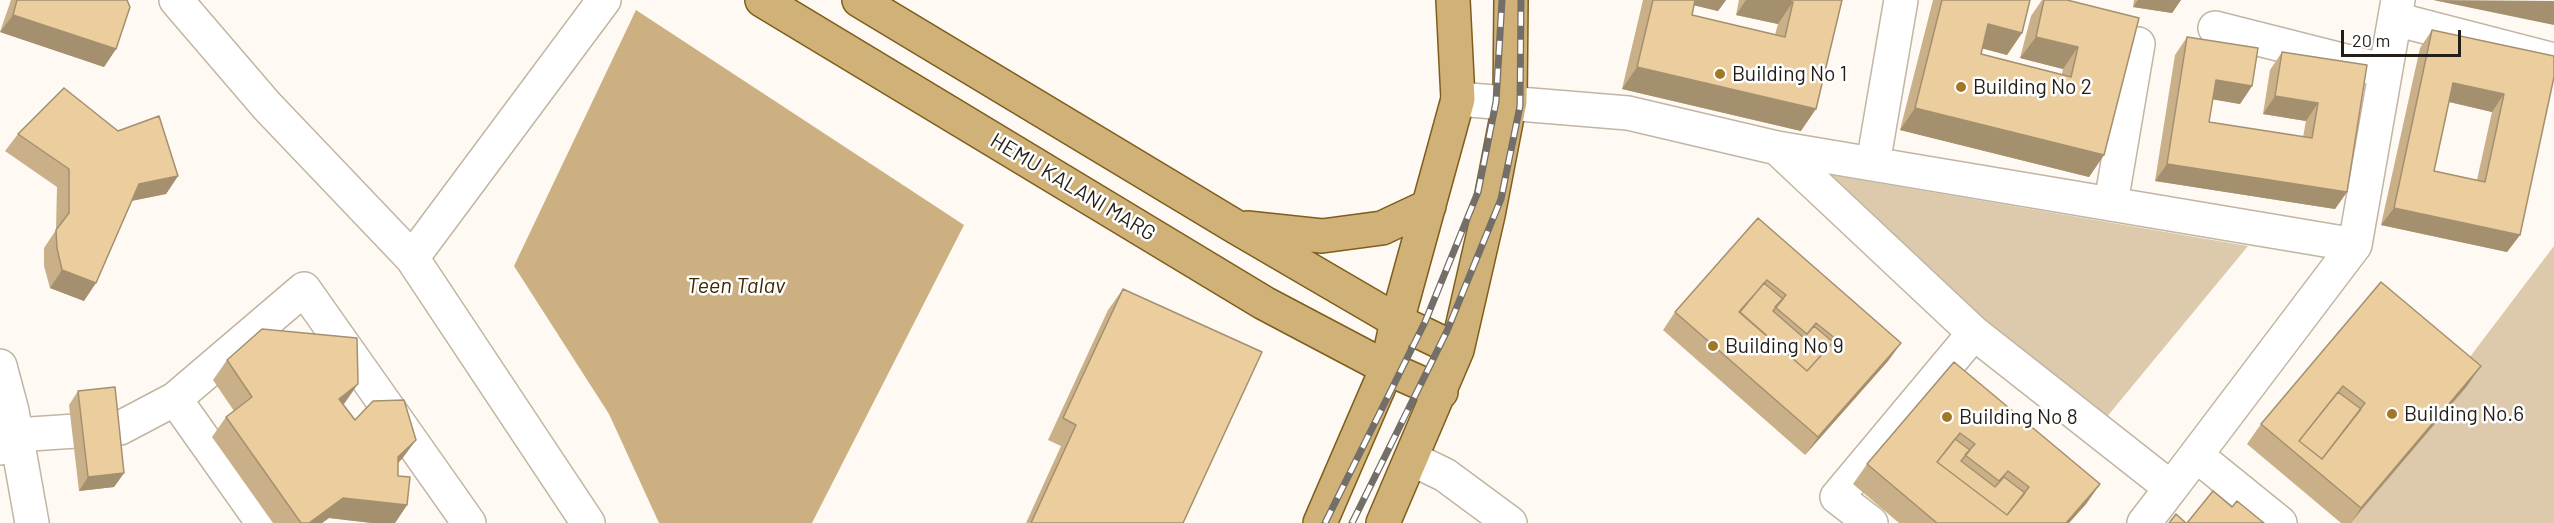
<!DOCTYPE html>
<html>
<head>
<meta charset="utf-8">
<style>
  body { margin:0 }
  #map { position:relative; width:2554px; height:523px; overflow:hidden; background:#fef9f2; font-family:Barlow,sans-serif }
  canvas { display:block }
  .scale { position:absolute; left:2341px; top:30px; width:120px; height:27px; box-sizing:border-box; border:3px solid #231f18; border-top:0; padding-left:8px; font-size:18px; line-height:21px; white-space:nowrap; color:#231f18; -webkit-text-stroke:4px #fff; paint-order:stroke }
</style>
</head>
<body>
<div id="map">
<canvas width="2554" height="523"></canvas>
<div class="scale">20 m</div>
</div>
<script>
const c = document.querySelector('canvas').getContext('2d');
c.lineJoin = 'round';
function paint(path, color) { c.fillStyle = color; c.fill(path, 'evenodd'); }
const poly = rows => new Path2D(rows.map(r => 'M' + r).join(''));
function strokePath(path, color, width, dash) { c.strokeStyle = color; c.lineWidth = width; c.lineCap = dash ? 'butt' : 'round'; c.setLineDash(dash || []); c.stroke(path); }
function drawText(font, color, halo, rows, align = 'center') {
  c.font = font + ' Barlow,sans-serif'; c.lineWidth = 5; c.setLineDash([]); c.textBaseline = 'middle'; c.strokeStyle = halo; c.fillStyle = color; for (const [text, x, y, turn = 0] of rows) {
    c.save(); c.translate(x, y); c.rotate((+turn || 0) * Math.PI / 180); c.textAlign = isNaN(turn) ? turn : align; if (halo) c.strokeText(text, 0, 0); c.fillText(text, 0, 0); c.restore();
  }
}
const green = poly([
  [1772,165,2248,246,2096,430],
  [2554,246,2554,523,2344,523]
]);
const water = poly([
  [636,10,964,225,812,523,659,523,609,414,514,266]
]);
const minor = poly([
  [176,0,267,106,412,258],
  [2395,19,2554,60],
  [2215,28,2385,71],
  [1458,99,1628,113,1777,148,2355,245,2171,488,1974,333,1777,148],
  [1873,164,1901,0],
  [2111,203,2138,44],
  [2355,245,2398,0],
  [0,366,12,411,32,523],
  [0,448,16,435,120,428,175,399],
  [2196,455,2280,523],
  [1412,459,1445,475,1510,523],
  [263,523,175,399,304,289,469,523],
  [588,523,412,258,604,0],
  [1871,523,1837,497,1974,333],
  [2144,523,2171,488]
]);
const major = poly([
  [762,0,1264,303,1387,368,1441,392],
  [859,0,1236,227,1397,321,1457,350],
  [1247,228,1322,236,1382,228,1429,206],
  [1320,523,1387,368,1397,321,1458,99,1453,0],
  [1383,523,1457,350,1488,215,1510,101,1511,0]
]);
const rail = poly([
  [1325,523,1425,322,1478,192,1496,102,1502,0],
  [1352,523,1447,331,1501,199,1520,106,1521,0]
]);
const wall = poly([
  [11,0,127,0,116,49,104,67,0,32],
  [1643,0,1726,0,1718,11,1694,5,1692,15,1775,35,1778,24,1736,15,1739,0,1842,0,1801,131,1622,89],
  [1933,0,2030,0,2022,33,2007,55,1982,48,1981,54,2062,74,2063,69,2020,58,2031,16,2042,0,2067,0,2104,155,2089,177,1900,130],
  [2134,0,2181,0,2172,13,2133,7],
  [2432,30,2554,56,2520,235,2507,252,2381,225,2420,48],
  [2449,102,2492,112,2477,180,2434,171],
  [2187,37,2252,86,2240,104,2213,99,2209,122,2303,137,2306,121,2263,114,2270,70,2282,52,2367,65,2347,192,2335,209,2155,181,2175,55],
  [18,134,178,176,166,194,131,201,84,301,50,288,44,266,44,248,56,230,57,187,5,151],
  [1758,218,1901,343,1888,361,1805,455,1663,330,1675,312],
  [2381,282,2467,386,2351,523,2341,523,2247,444,2261,424],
  [1123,289,1183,523,1026,523,1061,446,1048,440,1108,310],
  [227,360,343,405,355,420,416,440,398,463,398,476,407,505,395,523,372,523,329,518,322,523,273,523,212,437,226,417,234,411,213,380],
  [1954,362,2100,484,2086,504,2069,523,1899,523,1853,484,1867,464],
  [78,391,124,473,114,487,79,491,69,405]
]);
const shadedWall = poly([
  [1686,0,1726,0,1718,11,1684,3],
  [1746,0,1782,0,1793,2,1778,24,1736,15],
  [2138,0,2181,0,2172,13,2133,7],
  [2433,0,2554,1,2554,25],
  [13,15,116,49,104,67,0,32],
  [1988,24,2022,33,2007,55,1973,46],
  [2036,37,2078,47,2063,69,2020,58],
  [1637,67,1816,109,1801,131,1622,89],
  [2216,80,2252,86,2240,104,2204,98],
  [2453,83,2504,94,2492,112,2441,100],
  [2275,96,2318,103,2306,121,2263,114],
  [1915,108,2104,155,2089,177,1900,130],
  [2167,164,2347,192,2335,209,2155,181],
  [178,176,166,194,126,202,139,184],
  [2394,208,2520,235,2507,252,2381,225],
  [62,270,96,283,84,301,50,288],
  [1901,343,1888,361,1805,455,1818,437],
  [2481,366,2467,386,2350,523,2361,508],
  [358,384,344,404,325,419,339,399],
  [416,440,402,459,384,477,398,457],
  [124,473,114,487,79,491,88,477],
  [2100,484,2086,504,2069,523,2066,523],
  [343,498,407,505,395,523,372,523,329,518,322,523,309,523]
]);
const building = poly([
  [17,0,127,0,130,7,116,49,13,15,17,0],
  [1653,0,1695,0,1692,15,1785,37,1793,2,1782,0,1842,0,1816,109,1637,67,1653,0],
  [1942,0,2030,0,2022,33,1988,24,1981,54,2071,77,2078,47,2036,37,2044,0,2067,0,2139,18,2104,155,1915,108,1942,0],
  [2432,30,2554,56,2554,77,2520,235,2394,208,2432,30],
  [2453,83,2504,94,2485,182,2434,171,2453,83],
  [2187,37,2258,48,2252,86,2216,80,2209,122,2312,138,2318,103,2275,96,2282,52,2367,65,2347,192,2167,164,2187,37],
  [64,88,118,131,159,116,178,176,139,184,96,283,62,270,57,248,56,230,69,213,69,169,18,134,64,88],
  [1758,218,1901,343,1818,437,1675,312,1758,218],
  [1767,280,1786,295,1775,307,1807,334,1816,323,1836,339,1807,371,1739,312,1767,280],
  [2381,282,2481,366,2361,508,2261,424,2381,282],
  [2343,386,2365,403,2322,459,2299,441,2343,386],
  [1764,283,1783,299,1773,311,1804,338,1814,326,1833,342,1807,371,1740,312,1764,283],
  [1123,289,1262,352,1183,523,1031,523,1076,425,1063,418,1123,289],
  [262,329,357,338,358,384,339,399,355,420,373,401,404,400,416,440,398,457,398,476,410,477,407,505,343,498,309,523,301,523,226,417,252,397,227,360,262,329],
  [1954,362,2100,484,2066,523,1937,523,1867,464,1954,362],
  [1960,433,1975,444,1965,455,1999,481,2008,471,2029,487,2007,515,1937,462,1960,433],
  [115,387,124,473,88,477,78,391,115,387],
  [2338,392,2361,409,2322,459,2299,441,2338,392],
  [1955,439,1970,450,1961,461,1995,487,2004,477,2025,493,2007,515,1937,462,1955,439],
  [2213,491,2232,507,2237,501,2264,523,2187,523,2213,491],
  [2176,514,2186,523,2169,523,2176,514]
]);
const markers = [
  [1720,74,6,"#a27727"],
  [1961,87,6,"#a27727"],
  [1713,346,6,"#a27727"],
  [2392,414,6,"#a27727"],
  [1947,417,6,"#a27727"]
];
const poiNames = [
  ["Building No 1",1732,74],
  ["Building No 2",1973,87],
  ["Building No 9",1725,346],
  ["Building No.6",2404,414],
  ["Building No 8",1959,417]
];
const streetNames = [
  ["HEMU KALANI MARG",1073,187,31]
];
const waterNames = [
  ["Teen Talav",736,286]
];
paint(green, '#ddc9ab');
paint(water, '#cdb082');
strokePath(minor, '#c1b5a3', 36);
strokePath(major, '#7f5d1c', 36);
strokePath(minor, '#fff', 33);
strokePath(major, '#d0b278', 33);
strokePath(rail, '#736f68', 7);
strokePath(rail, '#fff', 4.5, [14]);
paint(wall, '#cab088');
paint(shadedWall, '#a4906f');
paint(building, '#ebcd9e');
strokePath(building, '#a4906f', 1.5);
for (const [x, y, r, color] of markers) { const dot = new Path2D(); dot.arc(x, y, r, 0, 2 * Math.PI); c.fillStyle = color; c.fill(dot); strokePath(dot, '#fff', 2); }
drawText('21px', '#231f18', '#fff', poiNames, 'left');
drawText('21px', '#231f18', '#fff', streetNames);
drawText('italic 22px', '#3d2802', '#fff', waterNames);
</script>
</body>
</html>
